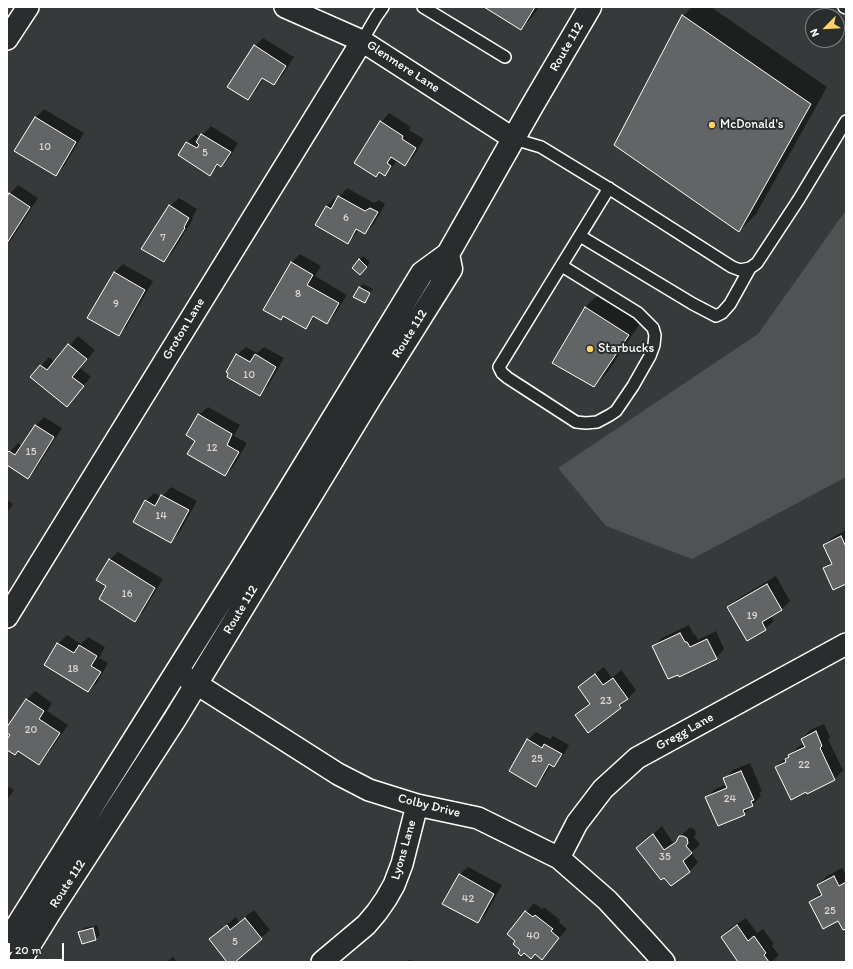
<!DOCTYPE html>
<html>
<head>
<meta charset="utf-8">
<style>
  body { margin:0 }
  #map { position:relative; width:853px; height:969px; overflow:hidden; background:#373a3b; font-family:Itim,sans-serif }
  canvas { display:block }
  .frame { position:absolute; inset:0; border:8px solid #fff; pointer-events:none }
  .north { position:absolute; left:805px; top:8px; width:40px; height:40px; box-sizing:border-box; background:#2a2d2e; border:1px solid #7f8182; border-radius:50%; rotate:246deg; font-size:11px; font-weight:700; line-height:16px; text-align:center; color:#fff }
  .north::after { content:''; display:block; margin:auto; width:14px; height:18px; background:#ffd166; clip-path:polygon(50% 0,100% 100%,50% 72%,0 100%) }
  .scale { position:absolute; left:8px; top:943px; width:56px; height:18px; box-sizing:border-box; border:2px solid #fff; border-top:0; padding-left:5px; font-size:12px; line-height:14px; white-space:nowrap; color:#fff; -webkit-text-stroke:3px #2a2d2e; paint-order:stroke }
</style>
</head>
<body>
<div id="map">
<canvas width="853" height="969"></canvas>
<div class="frame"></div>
<div class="north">N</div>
<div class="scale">20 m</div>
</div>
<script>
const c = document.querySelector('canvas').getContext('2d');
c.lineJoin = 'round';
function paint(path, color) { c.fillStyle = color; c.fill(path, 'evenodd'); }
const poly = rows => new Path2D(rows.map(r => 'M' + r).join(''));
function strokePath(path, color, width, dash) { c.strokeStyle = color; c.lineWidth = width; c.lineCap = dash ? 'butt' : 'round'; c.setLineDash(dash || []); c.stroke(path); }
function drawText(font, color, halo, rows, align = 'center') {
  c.font = font + ' Itim,sans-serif'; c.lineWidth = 4; c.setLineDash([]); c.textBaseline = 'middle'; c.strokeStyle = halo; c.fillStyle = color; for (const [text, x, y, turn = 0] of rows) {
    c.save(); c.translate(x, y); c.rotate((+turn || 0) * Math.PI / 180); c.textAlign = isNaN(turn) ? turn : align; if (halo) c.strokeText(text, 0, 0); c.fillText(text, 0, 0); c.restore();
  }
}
const green = poly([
  [846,210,846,477,692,559,606,526,558,468,758,334]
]);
const shadow = poly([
  [485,7,539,7,533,16,521,29],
  [692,7,711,7,827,87,756,214,739,231,683,16],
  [263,38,294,57,282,76,274,84,264,78,256,90,248,99,255,46],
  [44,109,84,133,64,166,56,175,35,118],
  [389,113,411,127,409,130,424,139,414,156,405,165,397,160,393,166,385,175,380,172,376,176,381,122],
  [211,126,238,143,230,157,221,166,220,164,210,174,180,154,187,143,196,134,200,137],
  [18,185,38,198,11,240,7,244,7,197],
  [347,188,374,203,379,200,385,204,374,224,365,233,359,229,356,234,347,242,326,207,335,198,337,199],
  [179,198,197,209,192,218,193,219,172,253,164,261,170,206],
  [300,254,321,266,315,276,347,295,335,314,327,323,316,316,305,328,284,316,281,319,291,263],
  [363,256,370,262,364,270,359,260],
  [123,264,153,281,127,326,119,335,89,317,115,272],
  [363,284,373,289,365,302,360,288],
  [598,295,641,322,607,373,594,386,585,307],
  [78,336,95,350,80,368,91,377,67,405,32,376,49,357,55,362],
  [246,347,257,353,264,347,284,358,268,386,259,394,237,355],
  [208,407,240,425,234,436,247,443,233,467,225,475,196,440,199,415],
  [44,417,62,428,36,469,27,477,7,464,7,455,18,443,22,446,36,425],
  [171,487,197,501,179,533,170,542,146,501,154,493,162,497],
  [7,500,13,504,7,513],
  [846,530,846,583,824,569,832,561,824,545,833,537],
  [118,552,163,579,143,612,135,621,108,586,109,560],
  [776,576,790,601,782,609,771,616,774,621,765,629,729,607,737,599],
  [689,625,694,635,695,634,698,640,716,631,724,649,716,658,654,646,662,638],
  [67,635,81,644,88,637,105,647,99,658,108,663,97,683,88,691,45,665,58,644],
  [604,667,612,678,621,670,636,690,620,707,576,715,590,702,579,687,588,679],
  [35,691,52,703,47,711,68,725,47,755,39,764,18,751,15,754,7,749,7,741,11,734,7,732,7,729,26,700],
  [824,724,830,737,828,739,843,770,835,779,807,792,776,767,798,747,804,744,802,739,810,730],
  [536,732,550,739,553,736,569,745,562,757,554,766,551,764,544,777,535,786,528,740],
  [750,763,762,791,759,793,761,796,744,814,706,798,715,789,727,784,725,779,733,770],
  [7,786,14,790,7,800],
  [662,826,673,843,689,828,692,828,695,830,696,834,694,837,700,844,691,853,698,862,690,871,671,885,637,848],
  [468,867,502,885,486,914,478,922,459,875],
  [842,868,846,875,846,928,839,919,810,902,822,892,818,885,827,876],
  [534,903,542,909,544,907,560,920,559,922,567,929,542,958,535,953,522,950,517,941,508,934],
  [254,910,270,930,233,962,228,962,210,939,236,917,239,922],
  [746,918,757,933,763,929,774,944,772,946,779,955,772,962,740,962,722,937,730,928],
  [97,925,100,935,96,939,82,943,80,932,84,928],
  [173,957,177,962,167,962,168,961],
  [410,959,413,962,407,962]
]);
const building = poly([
  [484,7,535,7,521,30,484,7],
  [682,15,811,104,739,232,614,145,682,15],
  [254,45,286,66,274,85,262,78,248,100,227,87,254,45],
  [35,117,76,142,56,176,14,151,35,117],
  [380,121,403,136,402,139,416,148,405,166,391,157,387,163,391,166,385,176,379,172,376,177,354,163,380,121],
  [201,134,231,152,221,167,217,164,210,176,178,155,186,142,197,148,199,145,196,142,201,134],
  [9,193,30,207,7,243,7,197,9,193],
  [338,196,365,211,370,208,378,212,365,234,356,229,348,244,315,225,326,206,331,209,338,196],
  [169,205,189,218,184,227,185,228,164,262,141,249,169,205],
  [359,259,367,267,360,275,352,268,359,259],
  [291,262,313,275,307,285,339,303,327,324,313,316,306,329,283,316,281,320,263,310,291,262],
  [114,272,145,290,119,336,87,318,114,272],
  [359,287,370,293,365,303,353,297,359,287],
  [585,307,629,335,594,387,552,363,585,307],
  [68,344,87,359,72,377,84,386,67,407,30,377,40,365,47,370,68,344],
  [236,354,250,362,255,354,276,367,260,396,227,377,228,373,226,372,236,354],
  [198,414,232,434,227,445,239,452,225,476,187,454,195,441,186,435,198,414],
  [35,425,54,437,28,479,7,465,7,453,9,451,15,455,35,425],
  [161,495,189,510,171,543,133,522,145,500,155,506,161,495],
  [841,536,846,547,846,584,833,590,823,568,832,564,823,545,841,536],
  [109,559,155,588,135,622,99,599,106,586,96,580,109,559],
  [767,584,782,610,762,622,766,630,747,641,727,607,767,584],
  [680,633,685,642,687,642,690,647,707,639,717,659,679,677,678,675,668,679,652,646,680,633],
  [57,643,74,653,79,645,97,656,91,666,101,672,88,692,44,665,57,643],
  [595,674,603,685,613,678,628,699,619,705,621,708,588,733,575,715,590,704,578,687,595,674],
  [26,699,44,711,39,719,60,733,39,765,18,751,15,755,7,750,7,739,10,735,7,733,7,727,26,699],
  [816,731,822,746,820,748,835,780,807,794,806,792,791,800,775,767,786,762,785,759,789,757,788,755,805,747,801,739,816,731],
  [527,739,542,748,544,744,562,754,554,767,549,764,536,787,509,771,527,739],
  [741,771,754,800,751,801,753,806,743,810,745,815,718,826,705,797,727,788,723,778,741,771],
  [653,834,664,850,676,842,679,836,683,836,687,838,688,843,686,846,692,853,683,861,690,872,671,886,664,878,661,880,636,848,653,834],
  [459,874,494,894,478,923,442,904,459,874],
  [834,876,839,886,846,882,846,929,843,930,838,921,823,929,809,902,822,895,817,885,834,876],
  [525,911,533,917,535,915,553,929,551,931,559,938,542,960,535,954,531,959,524,953,521,956,518,953,520,950,513,944,515,941,507,934,525,911],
  [245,918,262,939,235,962,227,962,209,939,227,925,230,930,245,918],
  [737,925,748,941,754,936,766,953,764,955,769,962,738,962,721,937,737,925],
  [93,928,96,940,82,944,78,932,93,928]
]);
const service = poly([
  [423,7,505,57],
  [844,7,846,8],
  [362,41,376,17,383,7],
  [514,139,541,147,613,191,732,267,740,270,750,268,757,263,799,199,846,121],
  [580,236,693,304,716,316,722,313,730,304,750,268],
  [562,266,638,313,653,328,655,335,654,345,650,356,633,386,616,411,610,415,597,422,586,423,576,422,508,378,502,373,499,367,609,188]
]);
const minor = poly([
  [285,7,362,41,514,139],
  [7,39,28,7],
  [7,617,362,41],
  [181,674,338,774,369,790,417,805,478,818,559,858,607,900,646,942,664,962],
  [559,858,577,823,603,789,637,758,846,644],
  [322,962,366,925,377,912,386,899,394,885,402,864,417,805]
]);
const primary = poly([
  [7,942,241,569,422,273,448,254,532,106,590,7],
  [19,962,50,912,175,719,370,398,451,269,448,254]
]);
const markers = [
  [712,125,4,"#ffd166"],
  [590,349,4,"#ffd166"]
];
const numberNames = [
  ["10",45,147],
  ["5",205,153],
  ["6",346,218],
  ["7",163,238],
  ["8",298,294],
  ["9",116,304],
  ["10",249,375],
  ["12",212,448],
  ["15",31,452],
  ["14",161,516],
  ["16",127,594],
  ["19",752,616],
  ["18",73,669],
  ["23",606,701],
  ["20",31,730],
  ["25",537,759],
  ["22",804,765],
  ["24",730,799],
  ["35",665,857],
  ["42",468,899],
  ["25",830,911],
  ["40",533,936],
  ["5",235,942]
];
const streetNames = [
  ["Route 112",567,47,-60],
  ["Glenmere Lane",403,67,33],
  ["Groton Lane",184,329,-59],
  ["Route 112",410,334,-58],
  ["Route 112",241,610,-59],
  ["Gregg Lane",685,732,-29],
  ["Colby Drive",429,806,14],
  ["Lyons Lane",404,850,-74],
  ["Route 112",68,884,-57]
];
const poiNames = [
  ["McDonald's",720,125],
  ["Starbucks",598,349]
];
paint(green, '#505354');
paint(shadow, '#0007');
paint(building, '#636465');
strokePath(building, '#fff', 1);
strokePath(service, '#fff', 14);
strokePath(minor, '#fff', 24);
strokePath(primary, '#fff', 25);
strokePath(service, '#2a2d2e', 11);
strokePath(minor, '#2a2d2e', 21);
strokePath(primary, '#2a2d2e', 22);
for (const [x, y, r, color] of markers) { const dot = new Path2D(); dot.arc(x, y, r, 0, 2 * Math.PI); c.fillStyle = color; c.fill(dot); strokePath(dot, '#2a2d2e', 1.5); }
drawText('11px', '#d8d8d8', null, numberNames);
drawText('13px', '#fff', '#2a2d2e', streetNames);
drawText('13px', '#fff', '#2a2d2e', poiNames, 'left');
</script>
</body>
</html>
